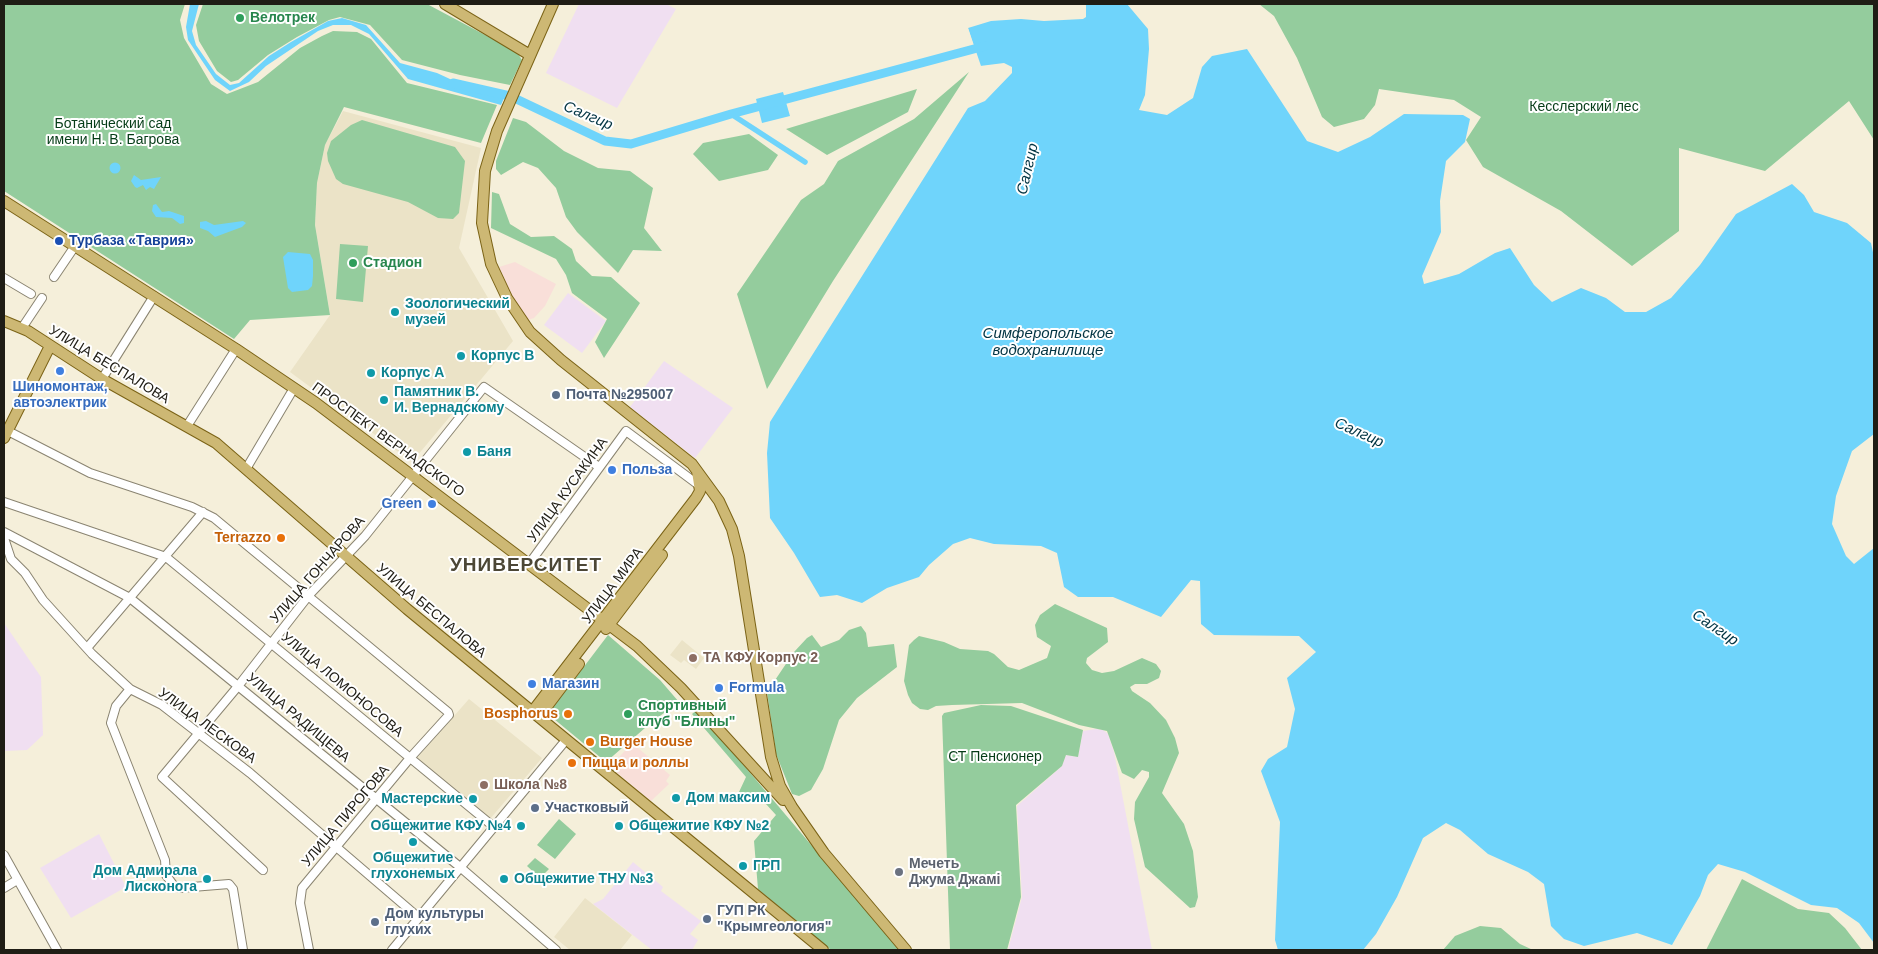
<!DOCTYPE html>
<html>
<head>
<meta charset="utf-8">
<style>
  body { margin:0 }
  #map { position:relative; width:1878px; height:954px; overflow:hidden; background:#f5efda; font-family:Arial,sans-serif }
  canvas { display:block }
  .frame { position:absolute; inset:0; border:5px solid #1f1d15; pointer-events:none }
</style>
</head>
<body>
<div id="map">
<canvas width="1878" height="954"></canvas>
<div class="frame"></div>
</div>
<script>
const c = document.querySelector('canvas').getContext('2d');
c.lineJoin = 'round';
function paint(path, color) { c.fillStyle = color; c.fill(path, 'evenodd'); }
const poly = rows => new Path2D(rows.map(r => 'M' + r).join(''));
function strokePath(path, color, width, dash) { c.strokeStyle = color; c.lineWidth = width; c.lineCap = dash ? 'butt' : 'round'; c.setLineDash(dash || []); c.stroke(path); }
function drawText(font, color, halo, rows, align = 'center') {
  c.font = font + ' Arial,sans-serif'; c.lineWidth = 4; c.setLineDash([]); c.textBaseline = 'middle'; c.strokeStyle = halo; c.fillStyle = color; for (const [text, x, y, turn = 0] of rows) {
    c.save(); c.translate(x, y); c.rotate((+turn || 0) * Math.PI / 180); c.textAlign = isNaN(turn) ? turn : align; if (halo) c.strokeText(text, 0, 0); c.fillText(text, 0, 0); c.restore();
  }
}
const commercial = poly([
  [515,262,556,284,545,306,534,318,528,320,512,296,499,267],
  [632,743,670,775,666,781,669,784,651,801,610,767]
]);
const industrial = poly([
  [579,4,666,4,676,9,617,108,546,73],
  [568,293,606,321,582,353,544,325],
  [664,361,733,408,695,458,630,407],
  [4,623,41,677,43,735,27,750,4,751],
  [1096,729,1103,730,1108,734,1114,752,1152,950,1008,950,1022,897,1017,806,1062,766,1066,755,1078,757,1083,731],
  [99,834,126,887,71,918,40,868],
  [633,862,663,887,661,891,701,921,690,934,698,940,692,950,652,950,593,904,603,899]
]);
const built = poly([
  [343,111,481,148,459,248,513,341,412,462,290,372,330,315,315,225,317,183,325,145],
  [682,640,704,658,696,669,684,660,681,663,670,655],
  [469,699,542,758,490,819,416,759],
  [585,898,632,935,620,950,570,950,554,937]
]);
const green = poly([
  [4,4,185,4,180,20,184,38,211,84,227,94,258,82,300,48,322,36,333,31,357,32,371,39,407,83,497,105,481,143,344,107,325,145,317,183,315,225,330,315,250,320,234,339,4,191],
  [203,4,427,4,517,52,522,60,510,85,460,75,402,60,370,25,340,17,329,20,297,37,268,55,238,80,231,82,217,71,199,41,196,25],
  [1259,4,1874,4,1874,140,1849,101,1765,171,1679,148,1679,231,1632,266,1561,211,1483,167,1466,140,1481,117,1454,100,1379,89,1375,105,1364,119,1334,127,1322,117,1297,58,1274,16],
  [969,72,833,281,767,389,737,294,801,200,824,184,838,161,914,119],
  [917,89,908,112,827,155,786,129],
  [513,118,526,122,564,151,598,168,630,171,653,188,644,228,662,251,633,250,618,273,577,232,566,217,556,188,538,168,523,162,501,175,496,169,496,161],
  [362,120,455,147,465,161,459,213,453,219,438,218,408,202,343,184,336,179,328,161,327,153,331,141,351,125],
  [749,134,778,155,768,170,719,181,693,154,703,143],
  [492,192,499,194,510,224,531,237,554,236,572,249,576,261,592,276,611,277,640,303,604,358,595,342,607,319,572,293,566,275,556,259,491,228],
  [340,244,368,246,363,302,336,299],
  [1055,604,1107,628,1108,642,1087,658,1086,663,1092,670,1102,673,1114,671,1142,658,1156,664,1161,671,1159,678,1147,684,1135,684,1130,687,1132,691,1150,703,1166,720,1175,738,1179,753,1162,793,1184,824,1193,851,1198,897,1195,907,1190,908,1145,867,1134,819,1135,802,1149,777,1149,772,1142,770,1134,779,1122,773,1107,731,1079,725,1022,703,952,705,936,706,928,710,920,709,912,703,908,695,904,681,909,645,914,640,919,636,944,642,960,649,988,651,994,654,1008,667,1019,670,1047,658,1051,646,1037,637,1035,625,1040,615],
  [861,626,866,633,868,647,894,644,897,667,857,698,839,720,823,769,811,790,799,796,792,794,776,754,767,692,794,652,807,638,812,635,821,647,839,640,849,630],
  [608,635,660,680,679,702,653,721,606,762,548,714],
  [981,705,1011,706,1083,730,1078,757,1066,755,1062,766,1016,805,1021,897,1007,950,950,950,942,716,944,713],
  [697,710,900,950,831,950,758,889,754,841,776,815,755,792,748,800,739,792,746,777,692,714],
  [559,819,576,834,555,859,537,845],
  [535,858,549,869,540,878,527,866],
  [1742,879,1798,909,1829,913,1845,928,1862,950,1706,950],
  [1480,926,1501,928,1520,944,1533,950,1443,950,1455,936]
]);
const water = poly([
  [190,4,199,4,192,31,196,45,216,74,230,85,239,83,269,56,291,42,328,21,342,18,366,25,400,63,437,73,478,92,498,94,507,91,501,105,408,79,369,34,351,25,333,25,318,31,266,66,249,82,230,91,215,80,188,40,186,27],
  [1086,4,1127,4,1148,29,1149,49,1145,95,1139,110,1167,115,1193,98,1202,67,1212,56,1247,49,1307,141,1338,152,1370,137,1404,114,1463,115,1470,119,1465,142,1446,161,1440,201,1441,232,1422,276,1424,284,1459,274,1495,253,1510,248,1534,285,1552,302,1581,288,1606,298,1625,312,1646,312,1671,298,1700,265,1736,214,1792,184,1804,195,1814,212,1847,223,1871,243,1874,257,1874,434,1852,451,1836,496,1832,524,1846,556,1854,564,1874,548,1874,943,1859,923,1837,908,1811,905,1745,872,1718,864,1708,875,1700,896,1672,945,1637,933,1584,946,1564,939,1551,926,1544,884,1528,872,1488,854,1460,830,1446,823,1423,838,1397,897,1376,934,1363,950,1278,950,1275,940,1280,822,1261,771,1268,759,1287,747,1295,709,1287,678,1316,652,1299,636,1214,635,1201,624,1200,581,1191,580,1161,617,1113,597,1078,597,1064,587,1057,553,1041,546,994,544,970,538,953,544,929,565,919,577,887,588,862,603,837,595,820,597,794,553,770,518,767,453,770,422,968,108,985,101,1012,73,1012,67,1004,63,980,66,968,28,991,21,1021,19,1044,21,1083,19,1086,17],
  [783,92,790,116,762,123,756,99],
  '109.5 168a5.5 5.5 0 1 1 11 0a5.5 5.5 0 1 1-11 0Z',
  [134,175,141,180,161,177,154,189,150,187,146,190,143,185,137,188,135,187,131,181],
  [156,204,162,212,169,211,184,216,184,223,180,224,172,218,156,217,152,211,153,205],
  [206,221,214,225,243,221,246,223,242,227,215,237,208,231,200,228,200,222],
  [288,252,310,254,313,260,313,276,312,286,308,290,292,292,288,288,283,257]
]);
const pier = poly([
  [966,28,968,28,981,66,978,68]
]);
const canal = poly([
  [731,114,805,162]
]);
const river = poly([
  [453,83,510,96,605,141,631,144,731,114,985,46]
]);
const minor = poly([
  [54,277,75,246],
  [4,278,31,294],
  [22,328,42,298],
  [102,379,154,296],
  [187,426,236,349],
  [4,429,90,473,192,507,214,518,448,712,449,715,410,758,302,888,300,903,309,950],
  [246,469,294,388],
  [4,502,166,557,494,827],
  [4,532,130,598,460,867,556,950],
  [4,538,11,559,25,573,43,600,92,654,130,689,162,705,250,773,418,917],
  [529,564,626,431,700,486],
  [87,648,203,512],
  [130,689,116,706,111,723,165,860,166,875,174,886,180,888,229,884,233,889,243,950],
  [4,855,57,950],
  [263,870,162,777,239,685,309,595,365,536,484,387,599,467],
  [4,888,17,880],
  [392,950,566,740]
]);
const major = poly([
  [445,4,530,55],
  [553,4,497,131,485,171,482,223,491,264,507,298,530,332,561,360,692,464,719,501,732,529,739,556,771,757,780,786,792,807,824,853,906,950],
  [4,201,236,349,316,403,637,646,681,688,783,800],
  [4,321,28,331,102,379,216,443,407,609,823,950],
  [4,438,50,346],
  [606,629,662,555],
  [532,712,696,498,700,491,697,471],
  [539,717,579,664]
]);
const markers = [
  [240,18,5,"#2e9e5b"],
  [59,241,5,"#1a4fb4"],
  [353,263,5,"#2e9e5b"],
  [395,312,5,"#0f9aa8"],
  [461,356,5,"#0f9aa8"],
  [60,371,5,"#3f7fe0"],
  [371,373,5,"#0f9aa8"],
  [556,395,5,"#5c6f8a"],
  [384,400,5,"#0f9aa8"],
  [467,452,5,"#0f9aa8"],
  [612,470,5,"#3f7fe0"],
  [432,504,5,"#3f7fe0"],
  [281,538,5,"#e8710a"],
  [693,658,5,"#8d6e63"],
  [532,684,5,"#3f7fe0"],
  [719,688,5,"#3f7fe0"],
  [568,714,5,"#e8710a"],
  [628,714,5,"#2e9e5b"],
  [590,742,5,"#e8710a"],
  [572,763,5,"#e8710a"],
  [484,785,5,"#8d6e63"],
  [676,798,5,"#0f9aa8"],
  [473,799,5,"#0f9aa8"],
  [535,808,5,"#5c6f8a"],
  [521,826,5,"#0f9aa8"],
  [619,826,5,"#0f9aa8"],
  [413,842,5,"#0f9aa8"],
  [743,866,5,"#0f9aa8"],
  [899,872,5,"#6b7280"],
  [207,879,5,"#0f9aa8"],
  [504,879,5,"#0f9aa8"],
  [707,919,5,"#5c6f8a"],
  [375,922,5,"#5c6f8a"]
];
const leisureNames = [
  ["Велотрек",250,18],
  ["Стадион",363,263],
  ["Спортивный",638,706],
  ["клуб \"Блины\"",638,722]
];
const parkNames = [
  ["Кесслерский лес",1584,107],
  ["Ботанический сад",113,124],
  ["имени Н. В. Багрова",113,140],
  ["СТ Пенсионер",995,757]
];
const transitNames = [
  ["Турбаза «Таврия»",69,241]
];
const cultureNames = [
  ["Зоологический",405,304],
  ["музей",405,320],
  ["Корпус В",471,356],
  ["Корпус А",381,373],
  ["Памятник В.",394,392],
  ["И. Вернадскому",394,408],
  ["Баня",477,452],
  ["Дом максим",686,798],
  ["Мастерские",463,799,"right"],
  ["Общежитие КФУ №4",511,826,"right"],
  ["Общежитие КФУ №2",629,826],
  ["Общежитие",413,858,"center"],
  ["глухонемых",413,874,"center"],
  ["ГРП",753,866],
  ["Дом Адмирала",197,871,"right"],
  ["Лисконога",197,887,"right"],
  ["Общежитие ТНУ №3",514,879]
];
const streetNames = [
  ["УЛИЦА БЕСПАЛОВА",109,365,31],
  ["ПРОСПЕКТ ВЕРНАДСКОГО",388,440,36],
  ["УЛИЦА КУСАКИНА",568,490,-54],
  ["УЛИЦА ГОНЧАРОВА",318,570,-49],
  ["УЛИЦА МИРА",613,586,-53],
  ["УЛИЦА БЕСПАЛОВА",431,611,40],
  ["УЛИЦА ЛОМОНОСОВА",342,685,40],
  ["УЛИЦА РАДИЩЕВА",298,718,40],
  ["УЛИЦА ЛЕСКОВА",207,726,36],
  ["УЛИЦА ПИРОГОВА",346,816,-50]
];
const shopNames = [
  ["Шиномонтаж,",60,387,"center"],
  ["автоэлектрик",60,403,"center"],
  ["Польза",622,470],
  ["Green",422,504,"right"],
  ["Магазин",542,684],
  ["Formula",729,688]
];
const serviceNames = [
  ["Почта №295007",566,395],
  ["Участковый",545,808],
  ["ГУП РК",717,911],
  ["\"Крымгеология\"",717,927],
  ["Дом культуры",385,914],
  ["глухих",385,930]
];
const foodNames = [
  ["Terrazzo",271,538],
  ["Bosphorus",558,714],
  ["Burger House",600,742,"left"],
  ["Пицца и роллы",582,763,"left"]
];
const educationNames = [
  ["ТА КФУ Корпус 2",703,658],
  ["Школа №8",494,785]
];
const worshipNames = [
  ["Мечеть",909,864],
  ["Джума Джамі",909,880]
];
const waterNames = [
  ["Салгир",588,116,23],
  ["Салгир",1028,169,-77],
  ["Симферопольское",1048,334],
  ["водохранилище",1048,351],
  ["Салгир",1359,433,24],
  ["Салгир",1715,628,34]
];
const districtNames = [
  ["УНИВЕРСИТЕТ",526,566]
];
paint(commercial, '#f9dfd9');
paint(industrial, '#f0dff1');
paint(built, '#ebe3c7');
paint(green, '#94cc9d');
paint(water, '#6fd4fb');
paint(pier, '#f5efda');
strokePath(canal, '#6fd4fb', 5.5);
strokePath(river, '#6fd4fb', 9);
strokePath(minor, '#8a8471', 10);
strokePath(major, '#7b6316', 12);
strokePath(minor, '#fff', 8);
strokePath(major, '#cdb874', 10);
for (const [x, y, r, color] of markers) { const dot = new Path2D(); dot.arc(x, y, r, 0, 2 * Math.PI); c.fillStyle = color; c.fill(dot); strokePath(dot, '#fff', 2); }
drawText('bold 14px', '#27864d', '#fff', leisureNames, 'left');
drawText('14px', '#053c17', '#fff', parkNames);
drawText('bold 14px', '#164399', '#fff', transitNames, 'left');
drawText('bold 14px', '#0d838f', '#fff', cultureNames, 'left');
drawText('14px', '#1f1d15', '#fff', streetNames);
drawText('bold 14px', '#366cbe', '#fff', shopNames, 'left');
drawText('bold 14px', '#4e5e75', '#fff', serviceNames, 'left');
drawText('bold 14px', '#c56008', '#fff', foodNames, 'right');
drawText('bold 14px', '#785e54', '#fff', educationNames, 'left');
drawText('bold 14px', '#5b616d', '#fff', worshipNames, 'left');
drawText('italic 15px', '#013342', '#fff', waterNames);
c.letterSpacing = '1px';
drawText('bold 19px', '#4c4736', '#fff', districtNames);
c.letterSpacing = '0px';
</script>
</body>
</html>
